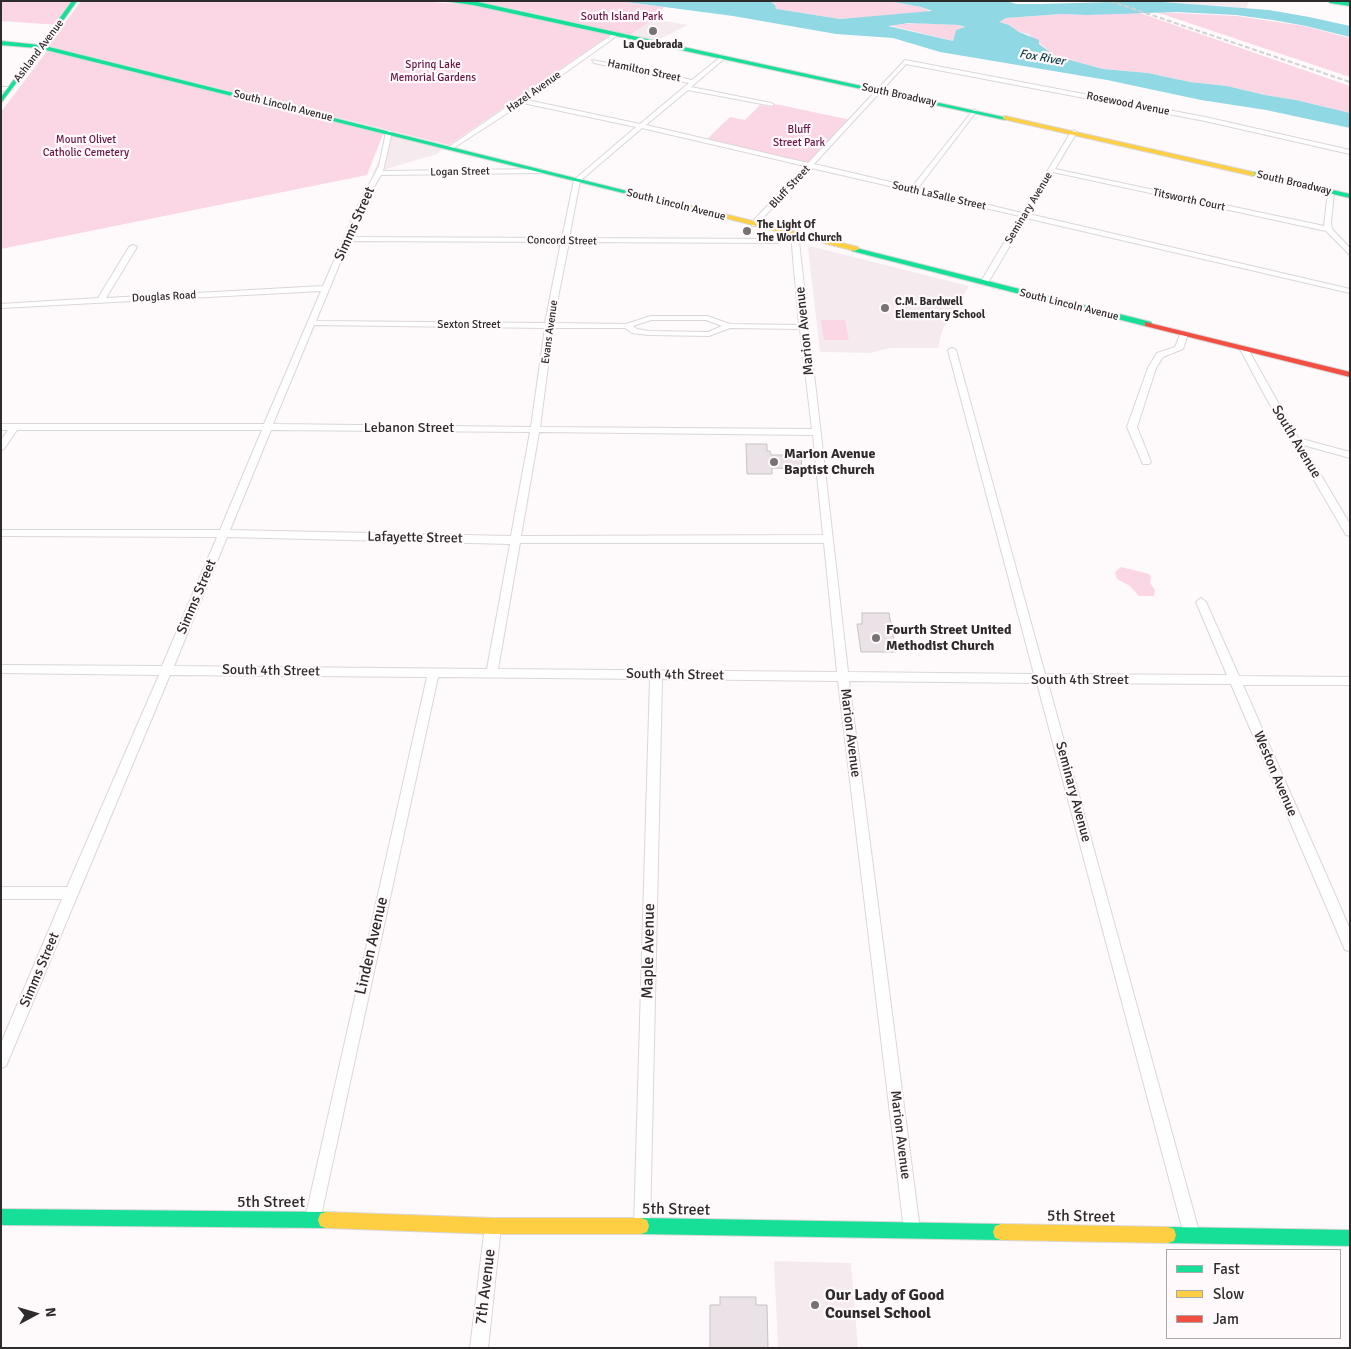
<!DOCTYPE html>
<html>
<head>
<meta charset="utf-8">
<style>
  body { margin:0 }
  #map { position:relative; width:1351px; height:1349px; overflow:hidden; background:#fefafc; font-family:Signika,sans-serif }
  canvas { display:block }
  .frame { position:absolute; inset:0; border:2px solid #2e2b2c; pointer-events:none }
  .legend { position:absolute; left:1166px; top:1249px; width:175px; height:90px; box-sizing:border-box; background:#fff9fb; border:1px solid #aba7a8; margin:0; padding:6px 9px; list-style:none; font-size:15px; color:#2e2b2c }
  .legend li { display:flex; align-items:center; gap:10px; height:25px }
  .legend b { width:25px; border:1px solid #aba7a8 }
  .north { position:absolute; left:10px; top:1289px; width:50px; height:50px; -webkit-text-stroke:4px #fff9fb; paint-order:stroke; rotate:84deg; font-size:14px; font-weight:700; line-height:20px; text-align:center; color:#2e2b2c }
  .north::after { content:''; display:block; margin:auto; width:18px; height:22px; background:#2e2b2c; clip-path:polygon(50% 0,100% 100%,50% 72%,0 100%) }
</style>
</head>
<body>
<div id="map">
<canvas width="1351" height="1349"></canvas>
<div class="frame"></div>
<ul class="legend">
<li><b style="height:6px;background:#16e098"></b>Fast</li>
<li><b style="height:6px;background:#ffcf43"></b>Slow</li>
<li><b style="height:6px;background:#f24e42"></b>Jam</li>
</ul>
<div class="north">N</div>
</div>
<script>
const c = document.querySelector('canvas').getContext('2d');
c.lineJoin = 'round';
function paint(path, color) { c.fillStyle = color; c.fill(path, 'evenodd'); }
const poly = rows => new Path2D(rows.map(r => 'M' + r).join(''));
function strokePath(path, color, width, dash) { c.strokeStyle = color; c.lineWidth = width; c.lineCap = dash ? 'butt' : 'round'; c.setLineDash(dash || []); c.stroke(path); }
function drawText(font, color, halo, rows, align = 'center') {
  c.font = font + ' Signika,sans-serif'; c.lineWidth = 4.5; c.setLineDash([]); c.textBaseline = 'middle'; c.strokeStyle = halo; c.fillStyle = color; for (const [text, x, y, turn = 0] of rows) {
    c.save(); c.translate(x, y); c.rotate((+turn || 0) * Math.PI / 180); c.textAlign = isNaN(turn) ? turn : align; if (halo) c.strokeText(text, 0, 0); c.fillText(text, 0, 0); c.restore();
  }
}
const built = poly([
  [1149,1,1249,1,1246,9],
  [654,19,688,25,656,41,630,35],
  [391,134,444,148,437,154,373,173],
  [810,246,969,286,942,331,938,348,890,348,869,353,820,352,808,248],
  [774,1261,851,1263,858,1348,778,1348]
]);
const green = poly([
  [1,1,75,1,59,25,1,21],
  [81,1,417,1,471,5,610,35,449,145,48,46],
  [467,1,619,1,664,7,654,19,630,35,520,10],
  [770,1,889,1,921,7,932,12,840,19,777,9,775,8,776,6],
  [1137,12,1350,86,1350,113,1296,100,1265,95,1227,86,1190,82,1148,73,1103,69,1055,56,1028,34,1019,32,1009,25,999,22,1000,20,1006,18,1061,14,1087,15],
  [1156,12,1237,16,1304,26,1350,38,1350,77],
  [916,23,959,25,965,28,956,30,953,41,888,25],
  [47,51,383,134,367,175,1,249,1,112],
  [775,104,851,120,809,167,704,142,730,117,745,120,760,105,772,107],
  [821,320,845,320,849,340,824,340],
  [1121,567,1149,574,1151,577,1150,583,1155,590,1154,596,1139,596,1130,586,1117,579,1115,572]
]);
const water = poly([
  [619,1,770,1,776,6,775,8,777,9,840,19,932,11,921,7,889,1,1006,1,1016,4,1040,4,1149,1,1269,10,1309,17,1350,26,1350,37,1306,26,1273,20,1236,15,1176,12,1087,15,1061,14,1006,18,999,22,1009,25,1019,32,1039,40,1039,44,1055,56,1103,69,1148,73,1190,82,1227,86,1265,95,1296,100,1350,113,1350,128,1266,110,1201,100,1107,80,940,52,893,38,836,34,733,16],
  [909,23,959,25,965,27,956,30,953,41,888,26]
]);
const building = poly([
  [746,444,767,444,767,451,770,451,771,455,801,455,802,469,772,468,772,474,747,474,746,444],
  [862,613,889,613,896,652,861,652,857,624,862,624,862,613],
  [720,1297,756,1297,756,1305,767,1305,768,1348,710,1348,710,1305,720,1305,720,1297]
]);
const street = poly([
  [616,32,618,35,527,100,640,124,689,83,594,63,592,60,692,80,723,55,725,58,691,87,771,103,773,104,773,106,688,90,646,125,808,163,905,60,1205,117,1350,150,1350,154,1205,121,906,64,814,164,912,187,974,109,977,111,976,112,918,188,1022,213,1071,132,1074,130,1077,132,1055,169,1324,226,1328,192,1331,190,1334,192,1331,222,1332,229,1350,248,1350,255,1326,231,1053,172,1029,214,1350,289,1350,293,1026,218,988,283,984,285,980,283,1020,216,811,168,755,226,752,226,752,222,805,166,642,128,580,181,569,238,777,239,781,241,777,243,569,242,553,323,626,324,651,316,707,316,730,324,799,325,791,235,798,233,848,672,1034,674,948,350,952,348,956,350,1045,674,1227,675,1196,602,1201,598,1206,602,1239,676,1350,677,1350,685,1243,685,1350,929,1350,951,1345,950,1231,684,1048,683,1200,1235,1198,1241,1192,1243,1186,1241,1184,1235,1037,683,849,681,920,1230,918,1236,912,1238,906,1236,904,1230,838,681,662,679,650,1226,648,1232,642,1234,636,1232,634,1226,650,679,438,677,319,1225,313,1227,307,1225,305,1219,427,677,170,675,6,1066,1,1068,1,1043,62,899,1,899,1,887,67,887,159,675,1,673,1,665,162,666,217,537,1,536,1,530,220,530,262,430,17,430,4,449,1,450,1,440,8,430,1,430,1,424,264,424,321,291,1,308,1,304,98,298,129,247,133,245,137,247,106,298,323,286,359,203,379,166,386,132,389,130,392,132,383,171,541,169,544,171,541,173,381,175,365,203,351,237,562,238,574,180,636,127,523,103,452,149,447,148,616,32],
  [349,241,561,242,545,323,316,321,349,241],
  [651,320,706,320,722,326,708,332,649,331,637,329,633,326,651,320],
  [314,325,545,328,531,427,273,424,314,325],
  [553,328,625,328,632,333,649,335,709,336,730,328,800,329,812,429,540,427,553,328],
  [271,430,530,432,511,536,230,530,271,430],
  [539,432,813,435,823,535,521,536,539,432],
  [227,537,510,544,487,669,174,666,227,537],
  [520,543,824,543,837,672,498,669,520,543],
  [1,87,10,87,13,89,1,91,1,87],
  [1181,332,1188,334,1183,349,1163,357,1156,368,1137,427,1151,462,1149,464,1143,464,1127,427,1148,368,1157,353,1175,347,1181,332],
  [1241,347,1247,347,1248,349,1298,438,1350,452,1350,458,1303,445,1350,524,1350,536,1346,535,1264,394,1240,349,1241,347],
  [493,1218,499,1220,501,1226,488,1348,470,1348,485,1226,487,1220,493,1218]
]);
const fast = poly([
  [72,1,77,1,45,46,675,203,672,205,42,49,1,103,1,97,37,48,1,45,1,41,40,45,72,1],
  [444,1,473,1,1008,118,1005,120,473,5,444,1],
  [1328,1,1350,2,1350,6,1330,3,1328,1],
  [1253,172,1350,194,1350,198,1251,175,1250,174,1253,172],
  [852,247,1151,322,1152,324,1145,326,852,251,852,247],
  [1,1209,326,1212,332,1214,334,1220,332,1226,326,1228,1,1225,1,1209],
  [641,1218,1001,1224,1007,1226,1009,1232,1007,1238,1001,1240,641,1234,635,1232,633,1226,635,1220,641,1218],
  [1168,1227,1350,1230,1350,1246,1168,1243,1162,1241,1160,1235,1162,1229,1168,1227]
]);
const slow = poly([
  [1005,116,1253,172,1256,174,1253,176,1003,119,1003,117,1005,116],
  [672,201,858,247,859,249,855,251,670,204,670,202,672,201],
  [326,1212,493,1218,641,1218,647,1220,649,1226,647,1232,641,1234,493,1234,326,1228,320,1226,318,1220,320,1214,326,1212],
  [1001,1224,1168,1227,1174,1229,1176,1235,1174,1241,1168,1243,1001,1240,995,1238,993,1232,995,1226,1001,1224]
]);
const jam = poly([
  [1145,322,1350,372,1350,377,1145,326,1145,322]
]);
const rail = poly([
  [1110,1,1350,82]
]);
const markers = [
  [653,31,5,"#777375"],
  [747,231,5,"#777375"],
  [885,308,5,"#777375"],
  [774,462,5,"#777375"],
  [876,638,5,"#777375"],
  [815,1305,5,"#777375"]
];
const farParknames = [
  ["South Island Park",622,17],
  ["Spring Lake",433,65],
  ["Memorial Gardens",433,78],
  ["Bluff",799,130],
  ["Street Park",799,143],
  ["Mount Olivet",86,140],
  ["Catholic Cemetery",86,153]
];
const farPoinames = [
  ["La Quebrada",653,45,"center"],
  ["The Light Of",757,225],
  ["The World Church",757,238],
  ["C.M. Bardwell",895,302],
  ["Elementary School",895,315]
];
const farStreetnames = [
  ["Ashland Avenue",39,51,-53],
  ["Hamilton Street",644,71,12],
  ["Hazel Avenue",534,92,-35],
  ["South Broadway",899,95,12],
  ["Rosewood Avenue",1128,104,11],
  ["South Lincoln Avenue",283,106,14],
  ["Logan Street",460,172,-1],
  ["South Broadway",1294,183,13],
  ["Bluff Street",790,187,-47],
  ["South LaSalle Street",939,196,13],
  ["Titsworth Court",1189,200,12],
  ["South Lincoln Avenue",676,205,14],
  ["Seminary Avenue",1029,208,-59],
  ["Concord Street",562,241,1],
  ["Douglas Road",164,297,-3],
  ["South Lincoln Avenue",1069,305,14],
  ["Sexton Street",469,325],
  ["Evans Avenue",550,332,-82]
];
const farWaternames = [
  ["Fox River",1042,58,10]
];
const streetNames = [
  ["Simms Street",355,224,-66],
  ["Marion Avenue",805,331,-96],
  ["Lebanon Street",409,428],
  ["South Avenue",1296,442,59],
  ["Lafayette Street",415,538,1],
  ["Simms Street",197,597,-67],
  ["South 4th Street",271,671,1],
  ["South 4th Street",675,675,1],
  ["South 4th Street",1080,680],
  ["Marion Avenue",850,733,83],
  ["Weston Avenue",1275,774,67],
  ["Seminary Avenue",1073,792,75],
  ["Simms Street",40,970,-67],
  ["Marion Avenue",900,1135,83]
];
const poiNames = [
  ["Marion Avenue",784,454],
  ["Baptist Church",784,470],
  ["Fourth Street United",886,630],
  ["Methodist Church",886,646]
];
const nearStreetnames = [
  ["Linden Avenue",372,946,-77],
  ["Maple Avenue",649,951,-89],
  ["5th Street",271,1203],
  ["5th Street",676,1210,1],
  ["5th Street",1081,1217,1],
  ["7th Avenue",486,1287,-83]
];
const nearPoinames = [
  ["Our Lady of Good",825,1296],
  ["Counsel School",825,1314]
];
paint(built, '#f5ebef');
paint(green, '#fbd6e5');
paint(water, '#8fd8e4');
paint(building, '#eae2e6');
strokePath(building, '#c5c3c4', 1);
strokePath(street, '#dad7d9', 2);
strokePath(fast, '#dad7d9', 2);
strokePath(slow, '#dad7d9', 2);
strokePath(jam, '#dad7d9', 2);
paint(street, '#fffeff');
paint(fast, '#16e098');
paint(slow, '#ffcf43');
paint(jam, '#f24e42');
strokePath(rail, '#d2d1d2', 2, [5, 2.5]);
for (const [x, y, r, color] of markers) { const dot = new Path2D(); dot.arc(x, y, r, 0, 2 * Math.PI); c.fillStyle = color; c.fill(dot); strokePath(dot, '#fff9fb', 2); }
drawText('11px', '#6b1343', '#fff9fb', farParknames);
drawText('bold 11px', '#2e2b2c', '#fff9fb', farPoinames, 'left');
drawText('11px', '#2e2b2c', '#fff9fb', farStreetnames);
drawText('italic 12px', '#14444c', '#fff9fb', farWaternames);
drawText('14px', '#2e2b2c', '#fff9fb', streetNames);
drawText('bold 14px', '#2e2b2c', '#fff9fb', poiNames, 'left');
drawText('16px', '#2e2b2c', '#fff9fb', nearStreetnames);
drawText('bold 16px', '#2e2b2c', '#fff9fb', nearPoinames, 'left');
</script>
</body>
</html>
